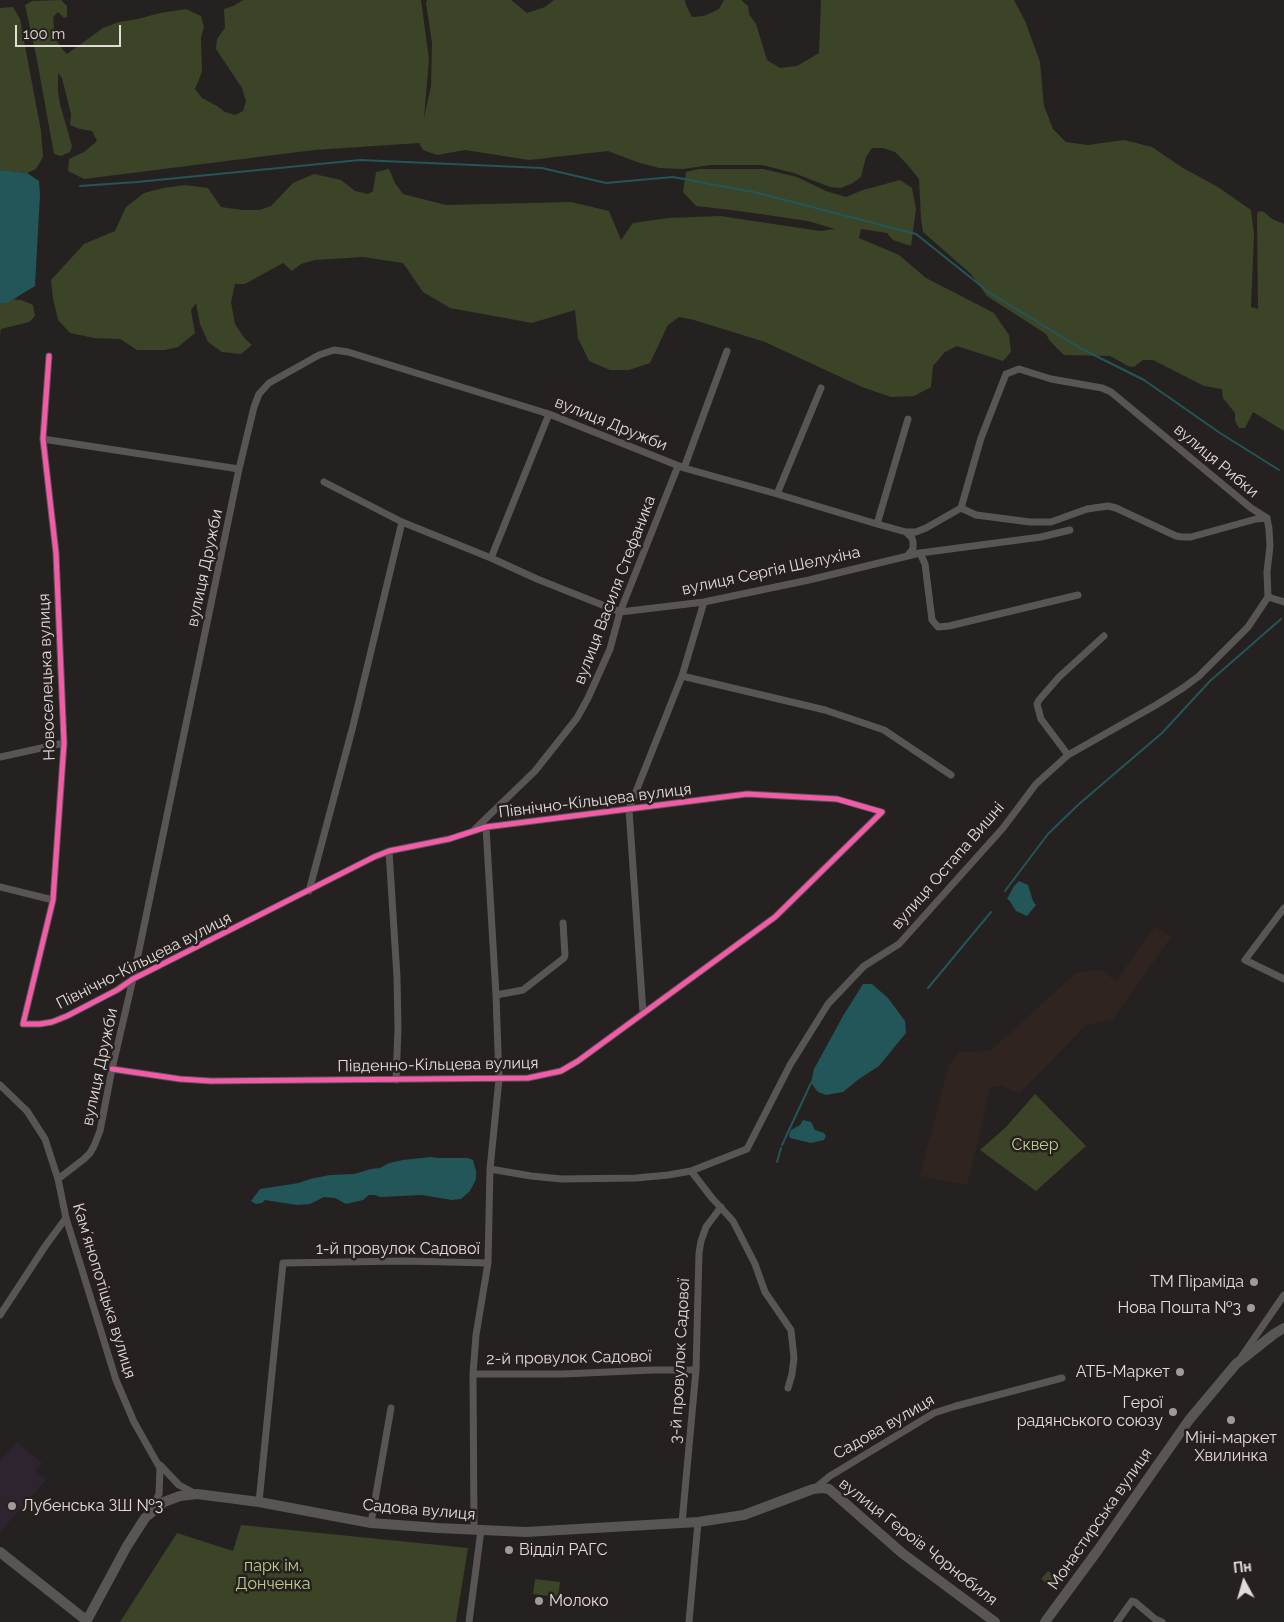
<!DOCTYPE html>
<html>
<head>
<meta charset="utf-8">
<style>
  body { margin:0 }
  #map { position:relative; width:1284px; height:1622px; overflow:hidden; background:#252120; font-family:Raleway,sans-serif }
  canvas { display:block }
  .north { position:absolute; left:1219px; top:1557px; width:50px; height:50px; -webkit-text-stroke:4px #27201e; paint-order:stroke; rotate:354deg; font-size:14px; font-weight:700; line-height:20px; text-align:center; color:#e1dcda }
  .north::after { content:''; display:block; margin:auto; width:18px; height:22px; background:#e1dcda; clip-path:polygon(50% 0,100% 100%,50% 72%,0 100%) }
  .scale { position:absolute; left:15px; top:25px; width:106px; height:22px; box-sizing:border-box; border:2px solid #e1dcda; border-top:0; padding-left:6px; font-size:15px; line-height:18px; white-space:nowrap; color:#e1dcda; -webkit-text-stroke:4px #27201e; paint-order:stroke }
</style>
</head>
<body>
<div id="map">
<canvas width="1284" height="1622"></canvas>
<div class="north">Пн</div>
<div class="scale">100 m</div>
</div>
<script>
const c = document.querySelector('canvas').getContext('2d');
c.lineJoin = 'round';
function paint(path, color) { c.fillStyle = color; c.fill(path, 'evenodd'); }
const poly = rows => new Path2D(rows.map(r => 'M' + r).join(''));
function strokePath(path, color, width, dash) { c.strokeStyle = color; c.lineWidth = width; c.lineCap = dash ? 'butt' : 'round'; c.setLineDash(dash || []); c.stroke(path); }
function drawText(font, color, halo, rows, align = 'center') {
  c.font = font + ' Raleway,sans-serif'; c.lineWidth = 5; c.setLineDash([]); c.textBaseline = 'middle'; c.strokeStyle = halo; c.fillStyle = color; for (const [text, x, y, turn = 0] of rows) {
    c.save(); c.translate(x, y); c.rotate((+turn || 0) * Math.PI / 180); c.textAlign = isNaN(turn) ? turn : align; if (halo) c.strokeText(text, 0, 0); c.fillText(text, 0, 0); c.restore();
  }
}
const built = poly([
  [1155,926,1171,937,1112,1020,1086,1025,1020,1093,1001,1086,991,1086,967,1185,920,1176,949,1065,959,1052,990,1051,1076,973,1101,970,1116,981]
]);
const education = poly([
  [17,1442,42,1463,35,1470,46,1480,0,1532,0,1461]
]);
const green = poly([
  [61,0,67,6,67,17,64,18,58,12,53,17,54,29,57,41,63,50,67,54,103,28,119,22,138,19,160,13,186,9,201,16,204,27,201,38,202,72,195,89,202,98,217,106,225,112,235,115,243,111,246,101,242,88,216,49,217,39,225,28,224,9,233,6,243,0,421,0,429,59,424,118,431,86,432,43,426,3,427,0,511,0,527,13,545,7,554,0,685,0,686,5,692,17,704,16,719,9,724,0,741,0,748,6,749,14,756,24,767,60,780,68,797,66,819,53,821,0,1014,0,1025,21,1040,62,1044,106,1053,129,1066,142,1088,145,1124,140,1152,147,1183,168,1218,187,1251,210,1254,234,1251,307,1258,309,1257,213,1260,211,1264,212,1272,219,1284,224,1284,431,1253,412,1245,428,1239,428,1235,421,1235,413,1223,398,1222,389,1204,386,1153,360,1143,360,1134,367,1128,366,1110,356,1064,355,1050,341,1046,334,987,296,971,274,923,232,921,219,919,179,907,164,895,152,883,148,872,148,866,157,861,177,853,183,841,188,830,187,794,173,762,165,711,165,683,169,659,168,637,162,608,151,529,160,465,150,437,155,423,150,419,143,314,150,84,179,68,171,69,159,84,152,97,141,92,131,80,129,70,125,71,114,62,78,58,73,58,92,60,104,72,146,70,152,61,156,54,154,37,60,25,5,32,1],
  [13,7,20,19,41,131,43,157,36,169,27,173,0,170,0,8],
  [389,169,395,183,403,194,446,205,571,202,609,211,621,240,633,223,668,218,720,216,820,231,835,229,808,221,739,211,696,206,683,192,686,172,699,169,763,169,797,177,826,191,846,197,863,190,900,180,912,188,916,209,911,246,893,240,887,233,861,229,859,238,899,255,926,278,994,313,1009,335,1011,352,1003,361,957,346,945,352,933,366,931,387,914,396,891,397,862,387,765,342,694,320,679,317,668,325,650,363,629,370,610,370,589,361,578,338,575,310,532,323,450,308,423,292,403,263,363,257,315,260,301,264,292,271,283,263,245,284,235,284,231,302,235,324,245,339,252,345,241,354,222,352,208,342,200,324,196,303,191,310,195,333,178,347,165,350,137,350,120,339,94,338,70,333,58,320,53,299,51,280,84,244,115,231,126,207,144,193,163,188,185,185,208,188,221,207,242,210,259,210,271,206,293,183,314,174,341,180,355,191,368,194,373,191,376,172],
  [12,299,21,300,33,305,35,316,29,322,1,329,0,335,0,303,7,303],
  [1035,1094,1086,1146,1036,1191,980,1150,1006,1127],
  [241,1525,468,1548,456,1622,120,1622,177,1533,233,1551],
  [1048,1571,1059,1579,1052,1587,1041,1579],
  [535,1579,560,1582,558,1597,533,1594]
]);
const water = poly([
  [0,170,27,173,39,181,40,195,35,286,7,303,0,303],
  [1019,881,1028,885,1033,901,1036,905,1027,916,1016,911,1009,900,1007,899,1014,886],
  [863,984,872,984,888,998,905,1021,906,1033,879,1066,859,1079,843,1092,826,1095,818,1092,811,1083,814,1069,843,1016],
  [803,1120,811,1122,815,1130,824,1133,826,1136,824,1140,811,1143,790,1138,789,1135,791,1130,800,1125],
  [431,1157,438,1158,468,1158,473,1160,476,1171,476,1179,470,1191,461,1199,452,1200,422,1195,380,1197,375,1195,369,1195,363,1200,346,1204,335,1198,324,1197,310,1204,297,1205,265,1200,262,1203,256,1204,251,1201,260,1189,299,1183,310,1179,330,1175,354,1174,371,1169,380,1168,389,1163,403,1160]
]);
const stream = poly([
  [80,186,137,182,360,160,542,168,606,183,673,177,758,193,916,234,990,293,1080,348,1144,380,1220,433,1279,470],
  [1005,891,1048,834,1079,804,1162,733,1210,681,1281,619],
  [928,988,991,912],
  [782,1145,811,1083],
  [777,1162,781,1148]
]);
const minor = poly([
  [727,351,684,468,777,494],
  [49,356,43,439,56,553,64,743,53,900,23,1024,40,1024,52,1022,67,1016,117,990,133,979,374,857,389,851,449,839,486,827,747,794,837,799,882,812,775,917,578,1061,561,1071,528,1078,211,1081,180,1079,112,1069],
  [821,388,777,494,877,524],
  [908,419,877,524,906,532,916,532,926,528,961,508,981,438,1006,374,1019,369,1051,379,1102,388,1111,392,1251,508,1267,518],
  [43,439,239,469],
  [324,482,402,522,491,558,537,579,620,612,704,602,809,580,920,553,1041,537,1070,530],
  [961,508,976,515,1030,522,1051,522,1087,509,1108,506,1116,508,1176,536,1182,537,1191,537,1256,519,1267,518],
  [906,532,912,538,913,542,913,549,908,555],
  [920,553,925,564,932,620,938,627,949,626,1078,595],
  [491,558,549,414],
  [1268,597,1284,602],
  [1104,636,1059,677,1039,700,1037,704,1041,719,1068,755,1156,705,1183,688,1199,676,1248,627,1268,597,1267,572,1270,546,1269,529,1267,518],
  [682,676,825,710,884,730,951,775],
  [0,757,64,743],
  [474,830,535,771,577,718,588,698,610,649,620,612,678,466],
  [389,851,397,977,398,1029,396,1080],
  [0,887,53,900],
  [309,891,353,726,402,522],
  [1284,908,1245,960,1284,979],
  [496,995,523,990,564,958,565,955,563,923],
  [643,1013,629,809,682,676,704,602],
  [0,1085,27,1111,45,1139,58,1179,66,1218,116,1380,134,1422,160,1468,159,1494,151,1510],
  [490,1169,531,1176,562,1179,636,1178,668,1175,691,1171,747,1149,790,1065,828,1004,864,966,899,944,1003,828,1036,784,1068,755],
  [691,1171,712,1198,733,1221,755,1264,765,1292,791,1330,794,1358,792,1374,788,1388],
  [58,1179,84,1159,90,1153,94,1146,100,1131,112,1069,133,979,239,469,254,407,259,394,269,383,319,355,334,350,348,352,549,414,684,468],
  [0,1315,46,1245,66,1218],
  [1242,1356,1284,1295],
  [473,1374,563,1374,653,1370,696,1370],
  [160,1465,179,1485,196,1494],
  [814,1489,830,1476,934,1413,956,1406,1062,1378],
  [259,1502,283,1263,405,1261,488,1263],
  [371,1523,391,1408],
  [682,1523,696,1370,699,1253,701,1241,706,1227,721,1207],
  [474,1529,473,1374,476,1335,488,1263,490,1169,499,1079,496,995,486,827],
  [469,1622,481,1530],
  [689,1622,698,1522],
  [1117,1622,1132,1601,1135,1602,1155,1619,1162,1622]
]);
const secondary = poly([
  [0,1552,87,1621],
  [86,1622,127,1546,145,1518,164,1502,180,1496,197,1494,259,1502,371,1523,438,1528,526,1532,698,1522,744,1515,813,1489,822,1488,829,1489,902,1553,995,1622],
  [1045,1622,1098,1550,1189,1420,1236,1364,1274,1334,1284,1328]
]);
const cycleway = poly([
  [49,356,43,439,56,553,64,743,53,900,23,1024,40,1024,52,1022,67,1016,117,990,133,979,374,857,389,851,449,839,486,827,747,794,837,799,882,812,775,917,578,1061,561,1071,528,1078,211,1081,180,1079,112,1069]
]);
const markers = [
  [1254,1282,5,"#9f9b99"],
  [1251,1308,5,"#9f9b99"],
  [1180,1372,5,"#9f9b99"],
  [1173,1412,5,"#9f9b99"],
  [1231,1420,5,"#9f9b99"],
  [12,1506,5,"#9f9b99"],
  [509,1550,5,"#9f9b99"],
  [539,1601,5,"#9f9b99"]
];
const streetNames = [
  ["вулиця Дружби",611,424,22],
  ["вулиця Рибки",1216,461,40],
  ["вулиця Дружби",205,568,-78],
  ["вулиця Сергія Шелухіна",771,571,-12],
  ["вулиця Василя Стефаника",615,590,-69],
  ["Новоселецька вулиця",47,677,-92],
  ["Північно-Кільцева вулиця",595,801,-7],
  ["вулиця Остапа Вишні",948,866,-49],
  ["Північно-Кільцева вулиця",144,961,-27],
  ["Південно-Кільцева вулиця",438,1065,-1],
  ["вулиця Дружби",100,1067,-78],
  ["1-й провулок Садової",398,1249],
  ["Камʼянопотіцька вулиця",104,1291,73],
  ["2-й провулок Садової",569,1358,-1],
  ["3-й провулок Садової",680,1361,-87],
  ["Садова вулиця",884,1427,-30],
  ["Садова вулиця",419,1510,5],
  ["Монастирська вулиця",1100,1519,-55],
  ["вулиця Героїв Чорнобиля",918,1542,38]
];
const parkNames = [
  ["Сквер",1035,1145],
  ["парк ім.",273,1566],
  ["Донченка",273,1584]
];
const poiNames = [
  ["ТМ Піраміда",1244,1282],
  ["Нова Пошта №3",1241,1308],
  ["АТБ-Маркет",1170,1372],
  ["Герої",1163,1403],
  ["радянського союзу",1163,1421],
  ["Міні-маркет",1231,1438,"center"],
  ["Хвилинка",1231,1456,"center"],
  ["Лубенська ЗШ №3",22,1506,"left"],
  ["Відділ РАГС",519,1550,"left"],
  ["Молоко",549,1601,"left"]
];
paint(built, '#302420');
paint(education, '#2e2430');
paint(green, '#3b4427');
paint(water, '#235658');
strokePath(stream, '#235658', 2);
strokePath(minor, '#585554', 7);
strokePath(secondary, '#585554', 10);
strokePath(cycleway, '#f35aa7', 5);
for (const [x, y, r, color] of markers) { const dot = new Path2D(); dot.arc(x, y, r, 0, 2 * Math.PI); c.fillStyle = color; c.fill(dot); strokePath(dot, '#27201e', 2); }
drawText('16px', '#e1dcda', '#27201e', streetNames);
drawText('16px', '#b9d090', '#27201e', parkNames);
drawText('16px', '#e1dcda', '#27201e', poiNames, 'right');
</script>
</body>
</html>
